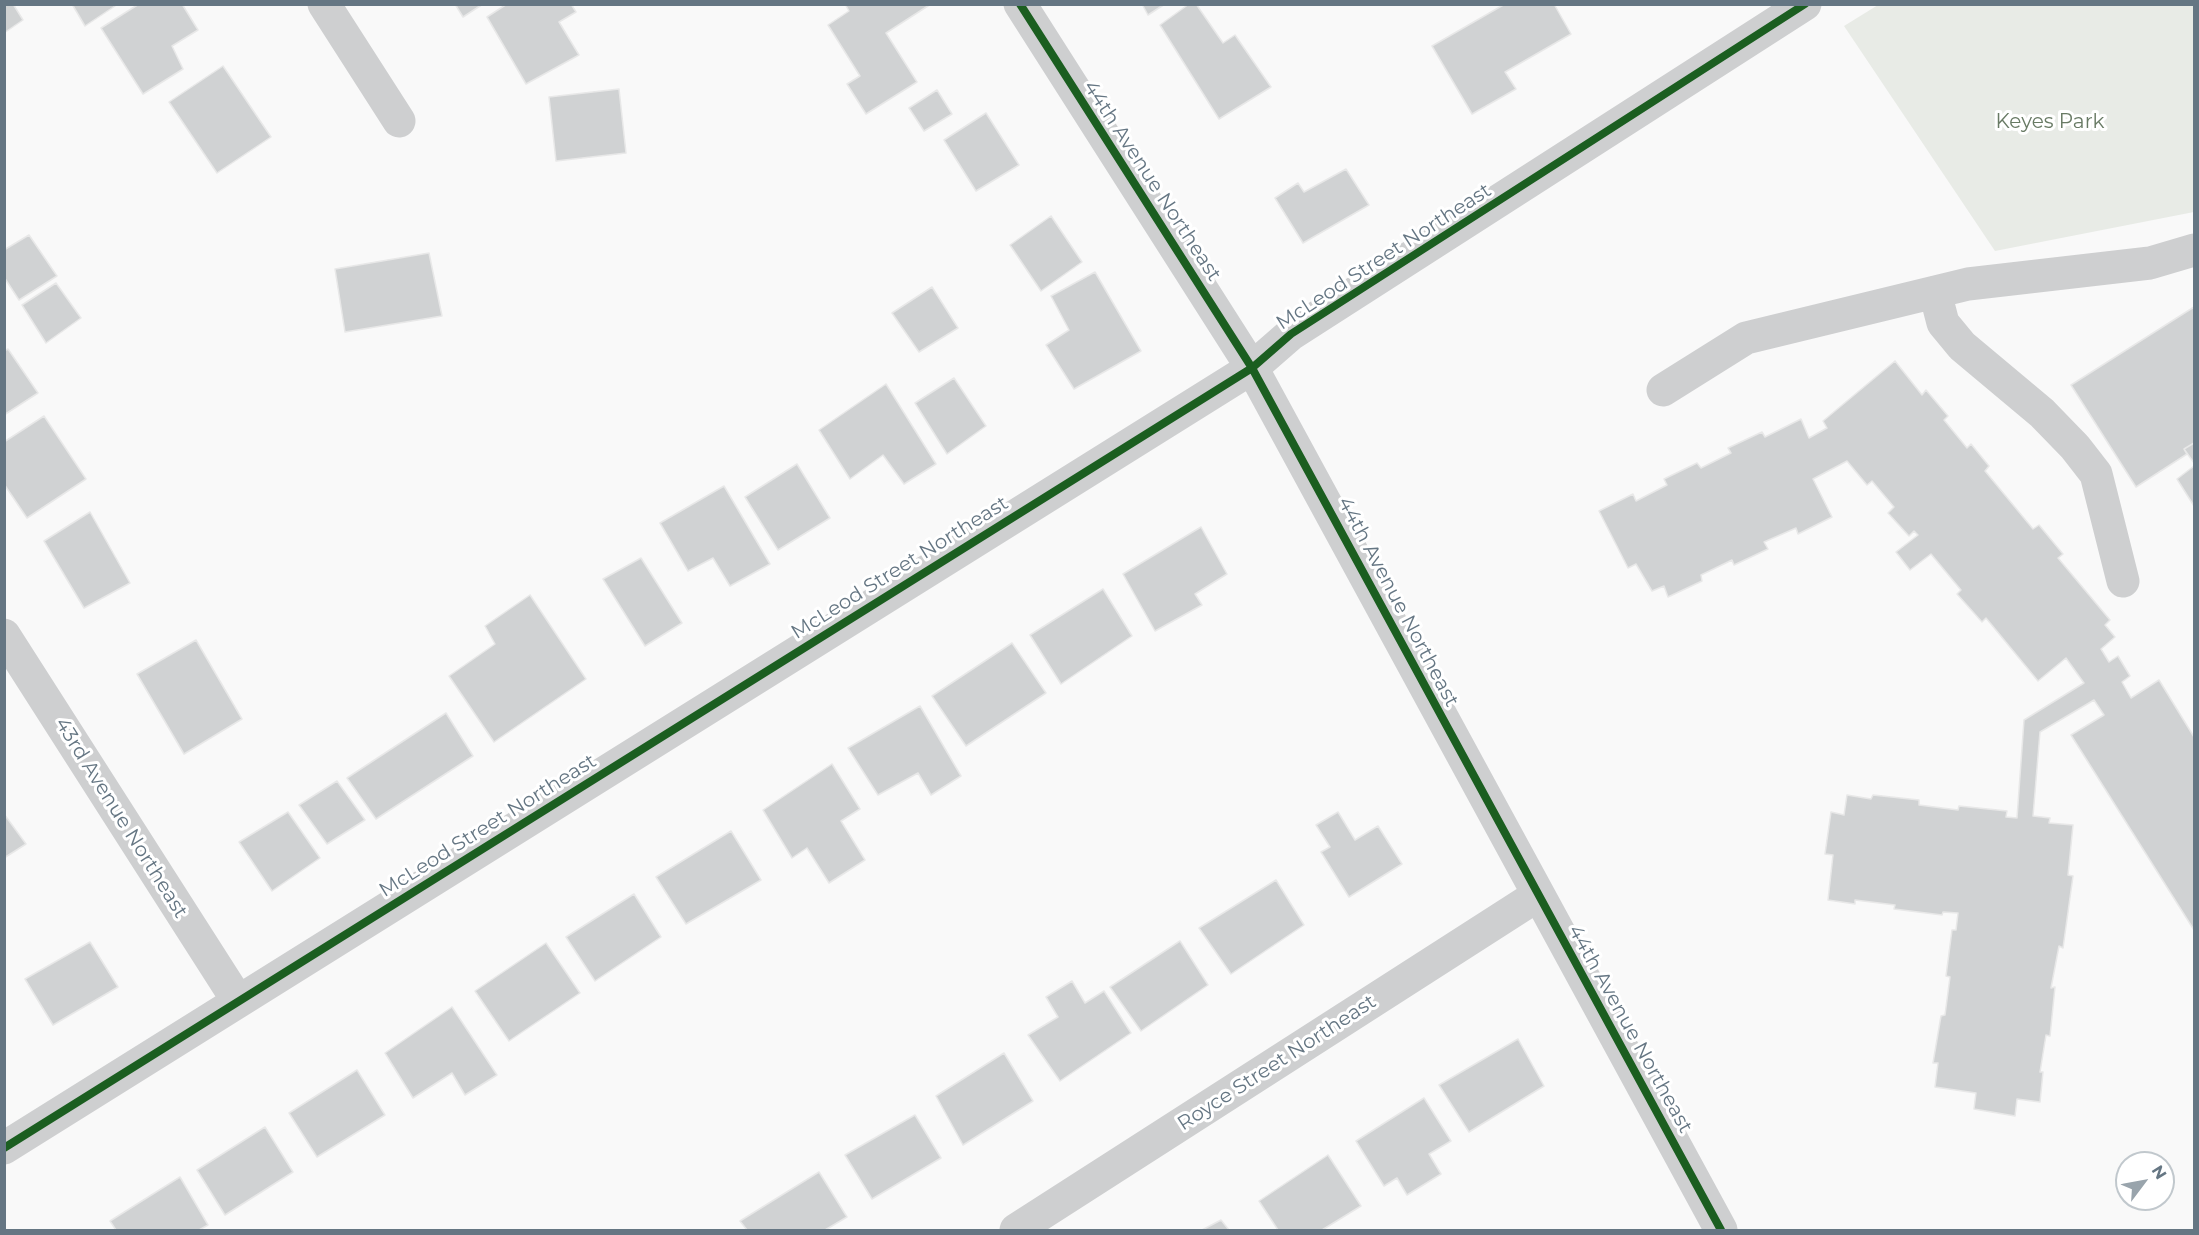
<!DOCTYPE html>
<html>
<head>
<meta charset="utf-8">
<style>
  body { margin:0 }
  #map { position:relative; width:2199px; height:1235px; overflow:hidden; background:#f9f9f9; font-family:Montserrat,sans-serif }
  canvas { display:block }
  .frame { position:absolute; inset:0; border:6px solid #657683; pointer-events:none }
  .north { position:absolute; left:2115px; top:1151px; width:60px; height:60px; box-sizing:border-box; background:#fff; border:2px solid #c1c8cd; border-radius:50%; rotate:58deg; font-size:16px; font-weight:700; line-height:24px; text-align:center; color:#657683 }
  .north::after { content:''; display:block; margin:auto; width:21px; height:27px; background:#99a4ac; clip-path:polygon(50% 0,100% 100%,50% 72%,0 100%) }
</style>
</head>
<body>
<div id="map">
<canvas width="2199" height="1235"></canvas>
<div class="frame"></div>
<div class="north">N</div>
</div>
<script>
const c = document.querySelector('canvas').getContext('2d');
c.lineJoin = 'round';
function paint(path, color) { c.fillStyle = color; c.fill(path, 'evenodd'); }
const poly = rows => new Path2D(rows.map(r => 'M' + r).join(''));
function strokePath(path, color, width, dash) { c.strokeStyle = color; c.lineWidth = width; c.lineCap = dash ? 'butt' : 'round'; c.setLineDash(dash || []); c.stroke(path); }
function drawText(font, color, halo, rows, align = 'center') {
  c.font = font + ' Montserrat,sans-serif'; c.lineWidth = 6; c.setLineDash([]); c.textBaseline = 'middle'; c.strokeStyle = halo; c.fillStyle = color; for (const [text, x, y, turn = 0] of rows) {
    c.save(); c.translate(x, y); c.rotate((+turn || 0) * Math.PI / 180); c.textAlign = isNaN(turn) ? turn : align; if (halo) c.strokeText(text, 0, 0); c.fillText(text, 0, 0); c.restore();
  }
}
const green = poly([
  [1878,5,2194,5,2194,212,1995,251,1844,26]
]);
const building = poly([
  [4,4,13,4,23,20,4,33,4,4],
  [72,4,118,4,85,26,72,4],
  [139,4,182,4,198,30,172,46,183,69,143,94,101,28,139,4],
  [455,4,483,4,463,17,455,4],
  [507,4,571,4,576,12,559,22,579,55,526,84,487,17,507,4],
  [845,4,931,4,886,33,917,82,866,114,847,84,860,76,828,25,849,11,845,4],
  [1142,4,1165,4,1148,15,1142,4],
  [1189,4,1196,4,1223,43,1235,35,1271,87,1219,119,1160,25,1189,4],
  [1505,4,1554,4,1571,34,1505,72,1516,89,1472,114,1432,46,1505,4],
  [223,66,271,137,217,173,169,102,223,66],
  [619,89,626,153,556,161,549,97,619,89],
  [937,90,952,114,924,131,909,108,937,90],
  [986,113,1019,165,976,191,944,140,986,113],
  [1346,169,1369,205,1303,243,1275,198,1298,183,1304,192,1346,169],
  [1051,216,1082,262,1041,291,1010,245,1051,216],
  [29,235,57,276,19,300,4,277,4,250,29,235],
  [429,253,442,316,345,332,335,269,429,253],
  [1095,272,1141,351,1074,389,1046,345,1069,330,1051,296,1095,272],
  [56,283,81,318,46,343,22,305,56,283],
  [932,287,958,328,919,352,892,313,932,287],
  [2194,307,2194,443,2184,449,2187,454,2136,487,2071,385,2194,307],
  [8,349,38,393,4,415,4,351,8,349],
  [1895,361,1922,395,1926,390,1948,416,1944,420,1967,448,1971,444,1989,466,1985,471,2033,529,2039,525,2063,554,2058,558,2110,620,2105,625,2115,637,2101,649,2109,662,2118,656,2130,676,2122,682,2131,698,2159,680,2194,737,2194,930,2071,735,2104,715,2094,700,2040,732,2033,816,2050,818,2049,823,2073,825,2068,875,2073,876,2063,948,2059,946,2051,988,2055,987,2050,1036,2046,1035,2040,1072,2043,1072,2040,1102,2017,1099,2015,1116,1974,1109,1976,1093,1935,1087,1938,1063,1933,1063,1941,1016,1945,1015,1950,977,1946,976,1952,930,1956,930,1958,913,1943,912,1942,915,1894,909,1895,905,1855,900,1855,904,1828,900,1833,855,1825,854,1831,812,1844,815,1847,795,1871,799,1873,795,1919,800,1919,805,1958,810,1959,806,2007,811,2006,817,2017,818,2024,720,2084,683,2066,658,2038,681,1986,618,1982,622,1957,594,1961,590,1931,554,1910,570,1896,552,1918,535,1914,531,1909,536,1888,513,1894,507,1872,481,1867,485,1847,461,1813,479,1832,517,1798,534,1796,528,1764,542,1768,549,1734,565,1732,560,1701,575,1702,581,1668,597,1664,586,1652,591,1636,564,1628,568,1599,511,1633,494,1636,501,1667,485,1664,479,1697,463,1701,468,1731,453,1728,448,1762,432,1765,437,1801,419,1809,438,1827,428,1823,421,1895,361],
  [954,378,986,426,947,454,915,403,954,378],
  [886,384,936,464,904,484,883,455,850,479,819,430,886,384],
  [44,416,86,479,27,518,4,484,4,442,44,416],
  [2194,443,2194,463,2184,449,2194,443],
  [797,464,830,518,778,550,745,497,797,464],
  [2194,466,2194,506,2177,479,2194,466],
  [724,486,770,564,730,586,713,558,688,571,660,523,724,486],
  [90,512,130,583,84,608,44,541,90,512],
  [1201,527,1227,574,1195,594,1202,605,1155,631,1123,574,1201,527],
  [641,558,682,623,645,646,603,579,641,558],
  [1103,589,1132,636,1061,684,1030,635,1103,589],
  [530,595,586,679,494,742,449,676,495,644,485,626,530,595],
  [196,640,242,719,184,754,137,674,196,640],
  [1012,643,1046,693,966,746,932,696,1012,643],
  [920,706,961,776,931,795,918,773,878,795,848,748,920,706],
  [446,713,473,756,376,819,347,778,446,713],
  [832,764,860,809,841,821,865,860,829,883,807,848,792,858,763,810,832,764],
  [337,781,365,820,327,844,299,805,337,781],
  [288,812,320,858,272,891,239,842,288,812],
  [1338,812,1355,840,1378,826,1402,864,1349,897,1321,852,1330,847,1316,825,1338,812],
  [4,814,26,844,4,858,4,814],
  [731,831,761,880,686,924,656,877,731,831],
  [1276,880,1304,925,1231,974,1199,928,1276,880],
  [634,894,661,937,595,981,566,937,634,894],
  [1180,941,1208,985,1141,1031,1110,987,1180,941],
  [90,942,118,987,53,1025,25,979,90,942],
  [546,943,580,993,509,1041,475,991,546,943],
  [1072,981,1085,1003,1104,991,1131,1033,1060,1081,1028,1035,1058,1017,1046,997,1072,981],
  [452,1007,497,1075,465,1095,452,1073,413,1098,385,1053,452,1007],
  [1518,1039,1544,1086,1469,1132,1439,1085,1518,1039],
  [1004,1053,1033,1101,963,1145,936,1096,1004,1053],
  [357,1070,385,1115,317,1157,289,1113,357,1070],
  [1424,1098,1451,1141,1429,1154,1441,1174,1407,1195,1397,1178,1384,1186,1356,1141,1424,1098],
  [915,1115,941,1158,872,1199,845,1155,915,1115],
  [265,1127,293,1172,225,1215,197,1170,265,1127],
  [1328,1155,1361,1206,1322,1230,1278,1230,1259,1201,1328,1155],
  [819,1172,847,1217,825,1230,747,1230,740,1221,819,1172],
  [180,1177,208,1225,199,1230,116,1230,110,1221,180,1177],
  [1221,1220,1229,1230,1202,1230,1221,1220]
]);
const minor = poly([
  [324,4,399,121],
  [1020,4,1252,368,1721,1230],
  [1935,292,1943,323,1962,346,2042,413,2075,447,2096,474,2123,581],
  [1663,390,1746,338,1968,284,2150,263,2194,250],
  [4,635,238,1001],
  [4,1148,1252,368,1291,334,1805,4],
  [1016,1230,1538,895]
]);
const cycleway = poly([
  [1020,4,1252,368,1721,1230],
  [4,1148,1252,368,1291,334,1805,4]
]);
const parkNames = [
  ["Keyes Park",2050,122]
];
const streetNames = [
  ["44th Avenue Northeast",1152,181,57],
  ["McLeod Street Northeast",1384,257,-33],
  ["McLeod Street Northeast",900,568,-32],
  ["44th Avenue Northeast",1398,602,62],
  ["43rd Avenue Northeast",121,818,58],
  ["McLeod Street Northeast",488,826,-32],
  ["44th Avenue Northeast",1630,1029,61],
  ["Royce Street Northeast",1277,1063,-33]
];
paint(green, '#e8ebe6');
paint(building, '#d0d2d3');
strokePath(building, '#e8e8e8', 1.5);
strokePath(minor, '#cecfd0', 33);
strokePath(cycleway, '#1b5e20', 8);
drawText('20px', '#687a64', '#fff', parkNames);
drawText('20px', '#657683', '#fff', streetNames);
</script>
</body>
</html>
